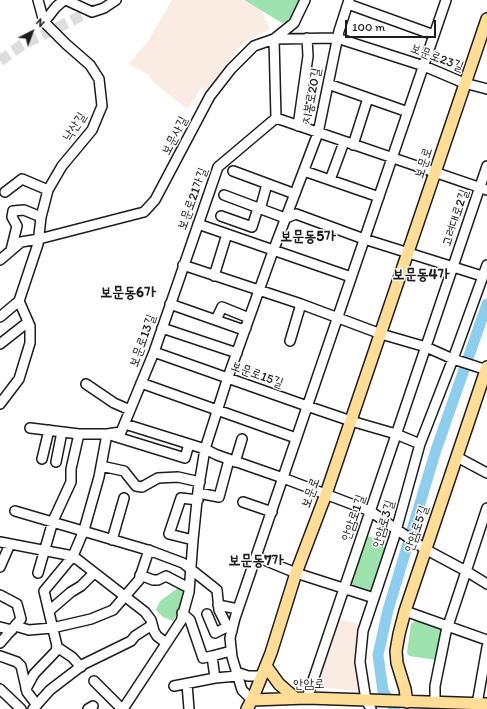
<!DOCTYPE html>
<html>
<head>
<meta charset="utf-8">
<style>
  body { margin:0 }
  #map { position:relative; width:487px; height:709px; overflow:hidden; background:#fff; font-family:Itim,sans-serif }
  canvas { display:block }
  .north { position:absolute; left:12px; top:12px; width:40px; height:40px; -webkit-text-stroke:3px #fff; paint-order:stroke; rotate:42deg; font-size:11px; font-weight:700; line-height:16px; text-align:center; color:#1c1c1c }
  .north::after { content:''; display:block; margin:auto; width:14px; height:18px; background:#1c1c1c; clip-path:polygon(50% 0,100% 100%,50% 72%,0 100%) }
  .scale { position:absolute; left:345px; top:20px; width:91px; height:18px; box-sizing:border-box; border:2px solid #1c1c1c; border-top:0; padding-left:5px; font-size:12px; line-height:14px; white-space:nowrap; color:#1c1c1c; -webkit-text-stroke:3px #fff; paint-order:stroke }
</style>
</head>
<body>
<div id="map">
<canvas width="487" height="709"></canvas>
<div class="north">N</div>
<div class="scale">100 m</div>
</div>
<script>
const c = document.querySelector('canvas').getContext('2d');
c.lineJoin = 'round';
function paint(path, color) { c.fillStyle = color; c.fill(path, 'evenodd'); }
const poly = rows => new Path2D(rows.map(r => 'M' + r).join(''));
function strokePath(path, color, width, dash) { c.strokeStyle = color; c.lineWidth = width; c.lineCap = dash ? 'butt' : 'round'; c.setLineDash(dash || []); c.stroke(path); }
function drawText(font, color, halo, rows, align = 'center') {
  c.font = font + ' Itim,"Poor Story",sans-serif'; c.lineWidth = 3; c.setLineDash([]); c.textBaseline = 'middle'; c.strokeStyle = halo; c.fillStyle = color; for (const [text, x, y, turn = 0] of rows) {
    c.save(); c.translate(x, y); c.rotate((+turn || 0) * Math.PI / 180); c.textAlign = isNaN(turn) ? turn : align; if (halo) c.strokeText(text, 0, 0); c.fillText(text, 0, 0); c.restore();
  }
}
const built = poly([
  [172,0,242,0,261,10,270,29,242,44,207,90,202,87,187,109,153,82,149,75,129,64,148,41],
  [337,618,360,625,357,657,362,691,314,687]
]);
const green = poly([
  [244,0,298,0,297,8,290,21,282,23],
  [365,535,387,543,372,593,348,586],
  [178,588,183,589,183,591,179,611,173,621,163,617,156,610,160,601],
  [417,619,443,629,437,660,409,656,407,653,411,624]
]);
const river = poly([
  [395,709,383,691,378,655,388,610,436,450,487,304]
]);
const majorTunnel = poly([
  [0,61,22,45,99,7]
]);
const minor = poly([
  [66,0,92,12,104,8,116,0],
  [348,4,434,35],
  [44,22,56,7,64,0],
  [328,84,408,112],
  [276,118,274,39,337,38,424,66,464,83,487,89],
  [276,118,487,190],
  [298,126,308,56,307,38],
  [353,145,368,98],
  [233,171,295,194],
  [304,171,379,197],
  [330,180,344,142],
  [5,192,22,179,48,190],
  [224,195,285,218],
  [221,216,252,227,257,211,261,206,267,184],
  [286,218,296,214,364,239,482,276],
  [198,224,351,277],
  [11,250,17,226,12,217,13,211,24,210,41,217],
  [0,260,21,242,39,239,144,212,155,200,210,96,231,69,254,46,274,39,294,23,305,0],
  [183,265,301,304,381,334,426,347,453,359,487,370],
  [214,276,227,234],
  [170,304,241,329,246,328],
  [0,317,19,301],
  [216,320,222,307,249,318],
  [162,328,237,353],
  [290,341,301,304],
  [0,344,28,322],
  [154,352,307,406,351,421,396,434,420,444],
  [141,383,296,438],
  [86,384,114,403,130,410],
  [0,404,19,379,30,343,30,326,19,301,38,244,41,217,48,190,62,166,92,130,102,106,99,79,90,65,66,44,44,22,38,0],
  [125,424,205,449,217,455,283,478,370,511,425,549,466,571,487,584],
  [30,428,79,434,107,434,121,432,154,352,218,167,276,118],
  [457,457,487,473],
  [42,459,49,430],
  [56,462,62,432],
  [235,462,242,439],
  [101,466,124,471,136,486,142,487,158,478,178,477,200,482],
  [198,493,219,497,229,460],
  [243,502,272,512],
  [15,511,151,551,183,563,217,590,219,610,228,628,232,631],
  [112,540,124,498],
  [193,540,169,534,181,498,198,500],
  [0,542,73,556,145,612,151,620,154,631,157,636,166,643],
  [257,557,296,573,374,598],
  [0,567,10,544],
  [38,573,53,521,71,482,71,469,79,434],
  [140,575,153,580,158,580,166,576,189,588],
  [0,595,17,604,21,619,0,643],
  [218,605,238,609],
  [49,611,71,592,81,586,94,573],
  [405,611,487,640],
  [182,613,190,620,203,658,212,656,215,678],
  [207,614,215,633,227,627],
  [15,626,29,630,52,628,91,619,113,610,139,580,149,550],
  [0,627,12,630],
  [57,647,72,657,81,667],
  [0,656,17,662,21,666,27,692,37,705],
  [212,656,231,651],
  [236,672,248,676,262,676],
  [94,681,122,709],
  [187,684,189,709],
  [174,686,215,678,237,676],
  [0,689,21,709],
  [26,689,34,674,56,651,57,646,44,591,73,556,84,530,99,477,107,434,185,458,189,444],
  [307,698,487,166],
  [252,700,242,690,232,657,230,638,235,618,446,0],
  [435,702,435,686,446,632,487,508],
  [477,704,487,647],
  [33,709,50,690,84,664,131,641,135,636,152,625],
  [88,709,93,706],
  [123,709,181,621,189,592,193,540,198,491,205,449,227,380,272,254,318,133,339,31,349,0],
  [371,709,366,700,360,662,363,631,394,538,420,444,453,359,487,265]
]);
const major = poly([
  [266,666,279,684,295,698],
  [252,700,307,698,487,704],
  [407,702,405,689,397,663,396,651,399,634,405,611,487,367],
  [247,709,252,700,271,653,296,573,326,494,487,19]
]);
const streetNames = [
  ["보문로23길",437,58,21],
  ["지봉로20길",312,96,-79],
  ["낙산길",75,127,-56],
  ["보문사길",175,136,-63],
  ["보문로",424,163,-72],
  ["보문로21가길",193,199,-70],
  ["고려대로2길",456,218,-72],
  ["보문로13길",143,341,-70],
  ["보문로15길",257,375,20],
  ["보문로",311,493,-70],
  ["안암로1길",354,518,-71],
  ["안암로3길",384,524,-74],
  ["안암로5길",417,529,-71],
  ["안암로",309,685]
];
const quarterNames = [
  ["보문동5가",308,237],
  ["보문동4가",421,275],
  ["보문동6가",128,293],
  ["보문동7가",256,561]
];
paint(built, '#faebe3');
paint(green, '#9ee2ad');
strokePath(river, '#8dceee', 11);
strokePath(majorTunnel, '#ddd', 11, [11, 5.5]);
strokePath(minor, '#1c1c1c', 12);
strokePath(major, '#1c1c1c', 14);
strokePath(minor, '#fff', 9);
strokePath(major, '#ffdd96', 11);
drawText('13px', '#1c1c1c', '#fff', streetNames);
drawText('bold 15px', '#1c1c1c', '#fff', quarterNames);
</script>
</body>
</html>
